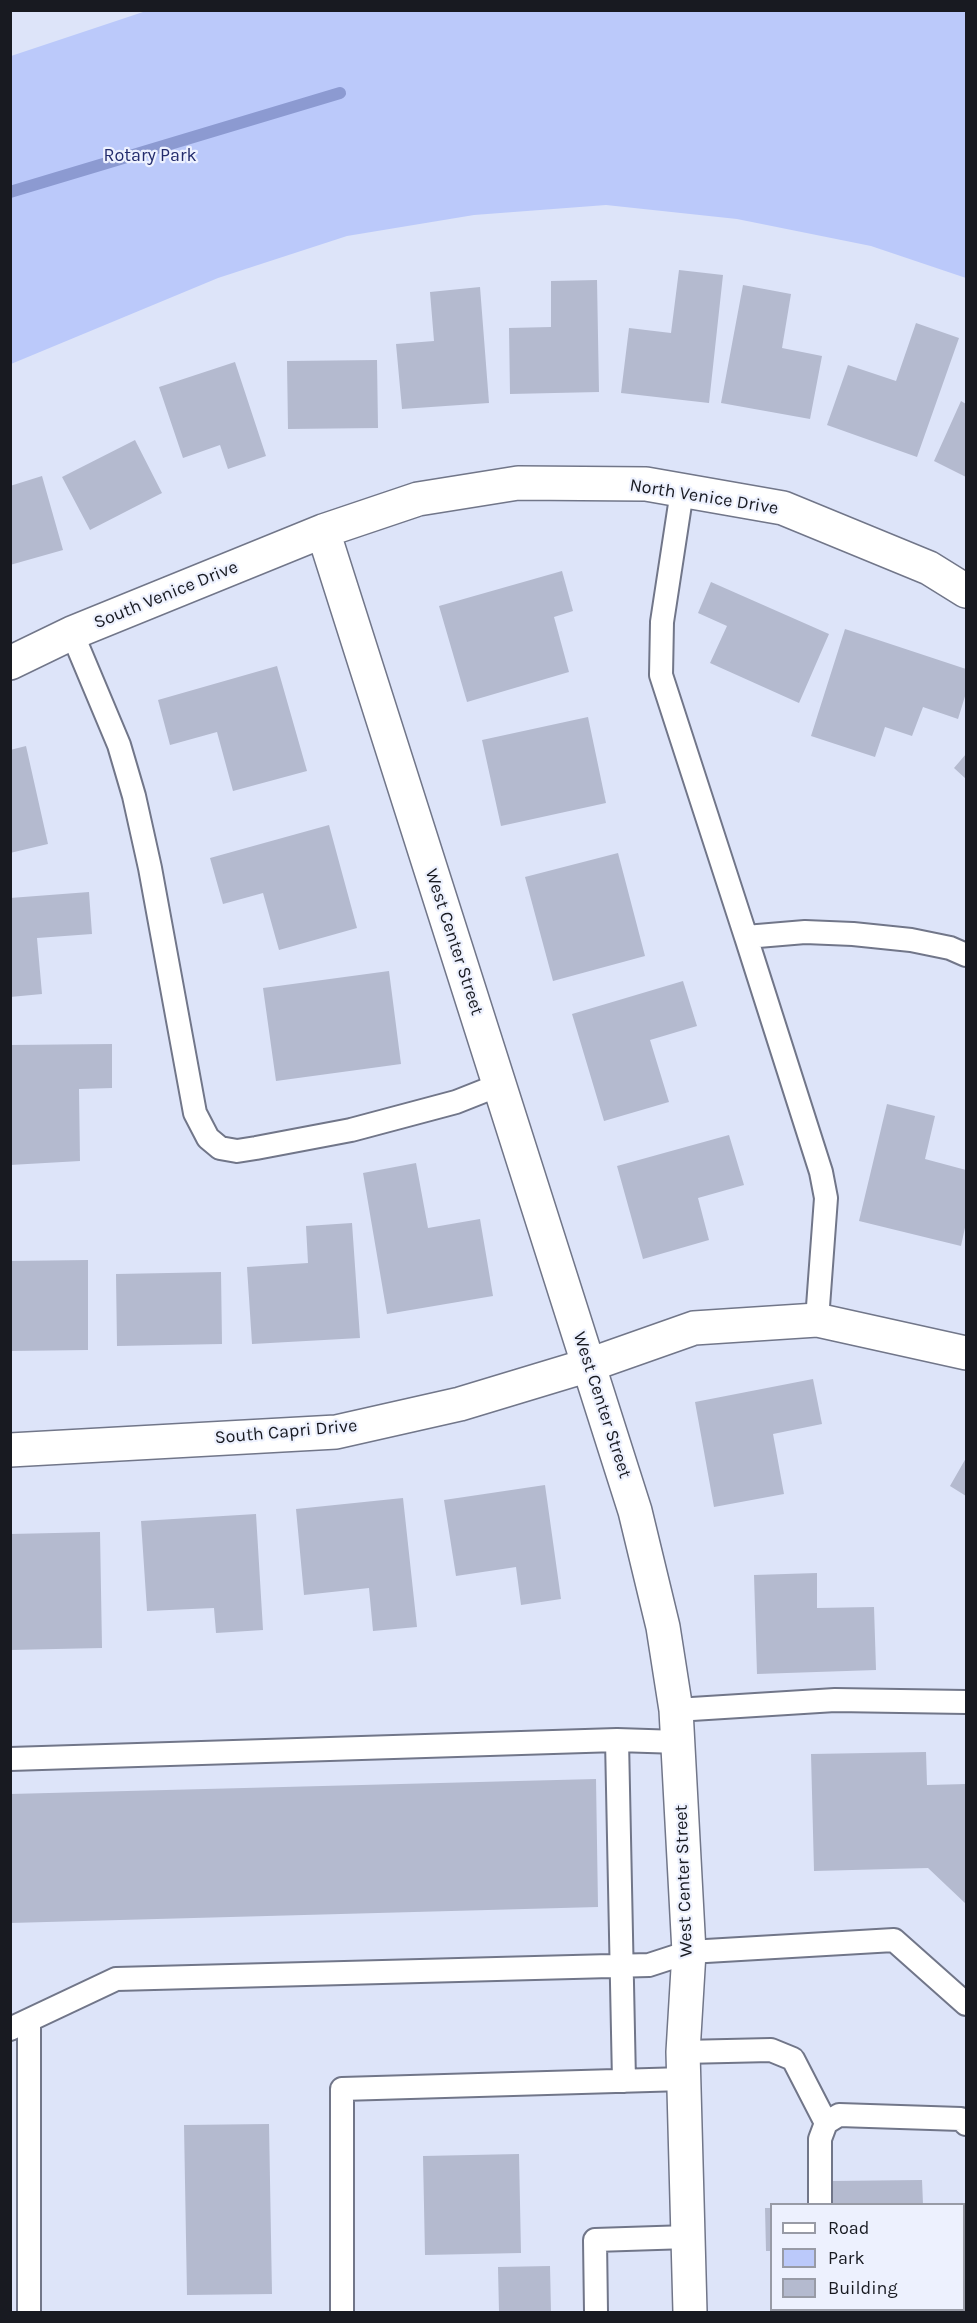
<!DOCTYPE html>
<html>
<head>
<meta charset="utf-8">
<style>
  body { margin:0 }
  #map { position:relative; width:977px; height:2323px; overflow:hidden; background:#dde4f9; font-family:Karla,sans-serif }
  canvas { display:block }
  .frame { position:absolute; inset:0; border:12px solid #181a21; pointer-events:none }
  .legend { position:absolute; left:770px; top:2203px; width:195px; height:108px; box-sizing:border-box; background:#edf1fe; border:2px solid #989ba6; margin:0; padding:8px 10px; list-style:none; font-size:18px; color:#181a21 }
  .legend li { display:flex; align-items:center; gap:12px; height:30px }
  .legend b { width:30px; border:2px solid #989ba6 }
</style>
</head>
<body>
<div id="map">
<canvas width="977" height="2323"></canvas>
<div class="frame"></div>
<ul class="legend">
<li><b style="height:8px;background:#fff"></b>Road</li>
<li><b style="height:16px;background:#bbc9fa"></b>Park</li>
<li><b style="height:16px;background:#b4bacf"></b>Building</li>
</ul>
</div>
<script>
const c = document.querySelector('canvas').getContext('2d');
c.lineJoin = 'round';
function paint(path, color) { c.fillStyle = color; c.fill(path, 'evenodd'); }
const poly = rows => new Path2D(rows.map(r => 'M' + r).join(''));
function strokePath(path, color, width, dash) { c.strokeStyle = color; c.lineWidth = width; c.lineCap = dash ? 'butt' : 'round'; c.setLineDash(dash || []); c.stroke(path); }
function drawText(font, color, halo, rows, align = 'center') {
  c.font = font + ' Karla,sans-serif'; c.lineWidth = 4.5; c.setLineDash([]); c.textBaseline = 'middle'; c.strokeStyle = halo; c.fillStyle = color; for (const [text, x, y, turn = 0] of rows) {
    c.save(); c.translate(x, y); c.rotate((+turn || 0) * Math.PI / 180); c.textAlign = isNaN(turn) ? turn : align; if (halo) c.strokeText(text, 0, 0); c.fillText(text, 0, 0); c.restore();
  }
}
const green = poly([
  [146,11,966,11,966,278,871,246,737,219,606,205,474,215,347,236,218,278,11,364,11,56]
]);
const stream = poly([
  [10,192,340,93]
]);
const building = poly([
  [679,270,723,275,709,403,621,393,629,328,671,333],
  [597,280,599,392,510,394,509,328,551,327,551,281],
  [743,285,791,294,782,348,822,356,810,419,721,403],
  [480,287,489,403,402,409,396,344,434,341,430,292],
  [916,323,959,338,917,457,827,425,848,365,896,381],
  [377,360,378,428,288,429,287,361],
  [235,362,266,456,228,469,220,445,183,458,159,387],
  [961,401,966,404,966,477,934,461],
  [135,440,162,493,90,530,62,477],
  [42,476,63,550,10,565,10,486],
  [562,571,573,611,554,617,569,672,467,702,439,606],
  [711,582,829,634,799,703,710,663,727,626,698,613],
  [845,629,966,669,966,693,958,719,923,707,912,736,885,727,875,757,811,736],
  [277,666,307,771,233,791,217,732,170,745,158,700],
  [588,717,606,803,501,826,482,740],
  [26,746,48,844,10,853,10,750],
  [966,754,966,779,954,768],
  [329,825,357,928,279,950,263,893,223,904,210,858],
  [618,853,645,956,553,981,525,877],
  [89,892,92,934,37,938,42,994,10,997,10,898],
  [389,971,401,1064,276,1081,263,988],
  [683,981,697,1026,650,1040,669,1102,604,1121,572,1014],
  [112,1044,112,1088,79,1089,80,1161,10,1165,10,1045],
  [887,1104,935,1116,925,1159,966,1170,966,1223,961,1246,859,1221],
  [729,1135,744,1185,698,1198,709,1240,643,1259,617,1166],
  [416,1163,428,1228,480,1219,493,1296,387,1314,363,1173],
  [352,1223,360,1338,252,1344,247,1267,308,1263,306,1226],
  [88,1260,88,1350,10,1351,10,1261],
  [221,1272,222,1344,117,1346,116,1274],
  [813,1379,822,1424,773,1434,784,1494,714,1507,695,1402],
  [966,1458,966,1496,950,1486],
  [545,1485,561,1599,521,1605,516,1567,456,1576,444,1500],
  [403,1498,417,1627,373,1631,369,1588,304,1595,296,1509],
  [256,1514,263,1630,216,1633,214,1608,147,1611,141,1521],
  [100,1532,102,1648,10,1650,10,1534],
  [817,1573,817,1608,874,1607,876,1670,757,1674,754,1575],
  [926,1752,927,1785,966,1784,966,1904,928,1868,814,1871,811,1754],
  [596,1779,598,1907,10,1923,10,1794],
  [269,2124,272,2294,187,2295,184,2125],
  [519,2154,521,2253,425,2255,423,2156],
  [922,2180,923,2204,830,2204,830,2181],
  [765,2208,772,2208,772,2251,766,2251],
  [550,2266,551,2312,499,2312,498,2267]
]);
const lane = poly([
  [682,491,662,622,661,675,746,937],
  [72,633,119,745,134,796,150,868,195,1113,208,1138,220,1148,237,1151,256,1148,351,1130,456,1102,499,1085],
  [817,1320,826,1198,821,1172,746,937,805,932,853,934,911,940,950,948,966,955],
  [676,1710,835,1700,966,1702],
  [617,1740,624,2081],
  [10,1759,617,1740,679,1742],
  [29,2021,29,2312],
  [10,2029,116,1979,649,1965,689,1952,894,1940,966,2004],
  [683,2052,771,2050,793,2059,826,2123],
  [820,2204,820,2139,826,2123,839,2115,961,2119,966,2124],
  [342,2312,342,2089,684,2079],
  [596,2312,595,2240,688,2237],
  [819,2312,819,2310]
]);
const street = poly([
  [323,531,635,1511,663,1627,676,1710,689,1952,683,2052,690,2312],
  [10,663,72,633,323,531,418,499,518,483,646,484,783,508,929,568,966,591],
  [10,1450,336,1432,460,1404,589,1365,694,1328,817,1320,966,1353]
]);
const parkNames = [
  ["Rotary Park",150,156]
];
const streetNames = [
  ["North Venice Drive",704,497,9],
  ["South Venice Drive",166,595,-22],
  ["West Center Street",454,942,72],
  ["West Center Street",602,1405,72],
  ["South Capri Drive",286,1432,-5],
  ["West Center Street",684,1881,-92]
];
paint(green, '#bbc9fa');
strokePath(stream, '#8c9ad1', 12);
paint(building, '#b4bacf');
strokePath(lane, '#717689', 26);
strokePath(street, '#717689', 36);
strokePath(lane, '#fff', 22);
strokePath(street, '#fff', 33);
drawText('18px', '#232c6d', '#edf1fe', parkNames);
drawText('18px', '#181a21', '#edf1fe', streetNames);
</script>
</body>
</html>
